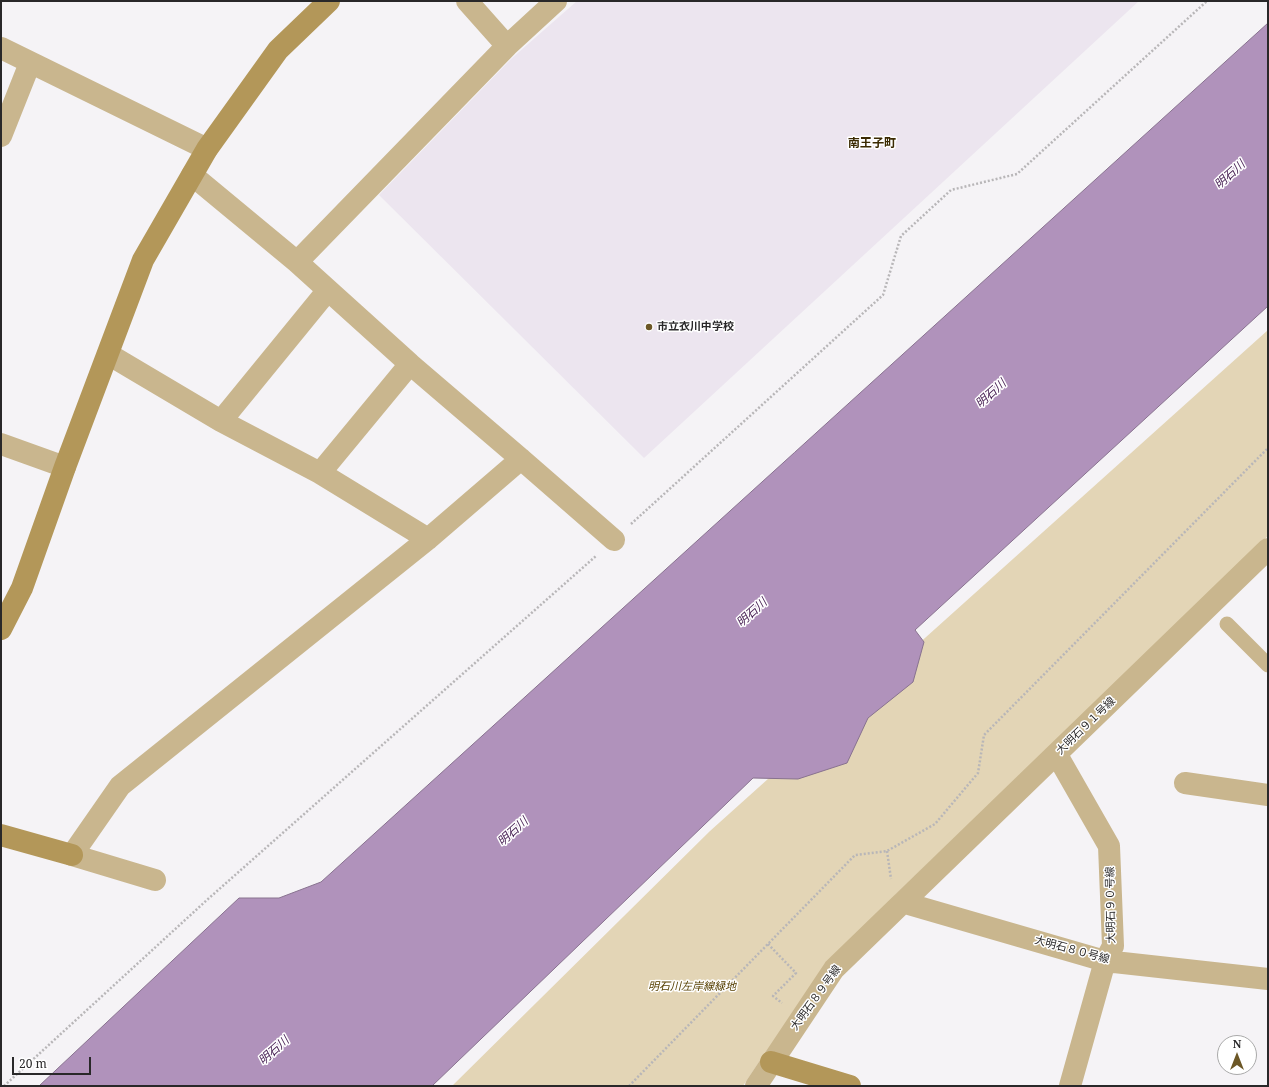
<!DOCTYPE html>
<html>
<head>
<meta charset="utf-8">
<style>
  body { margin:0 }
  #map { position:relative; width:1269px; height:1087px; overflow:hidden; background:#f5f3f6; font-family:"Noto Serif",serif }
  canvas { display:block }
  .frame { position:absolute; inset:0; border:2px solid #292829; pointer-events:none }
  .north { position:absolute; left:1217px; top:1035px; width:40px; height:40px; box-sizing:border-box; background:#fff; border:1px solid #a9a9a9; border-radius:50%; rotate:0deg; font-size:11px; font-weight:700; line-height:16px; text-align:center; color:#292829 }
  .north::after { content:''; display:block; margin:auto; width:14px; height:18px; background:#6c5726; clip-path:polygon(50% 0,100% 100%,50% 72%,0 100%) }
  .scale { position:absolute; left:12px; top:1057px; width:79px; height:18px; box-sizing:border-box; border:2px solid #292829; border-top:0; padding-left:5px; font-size:12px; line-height:14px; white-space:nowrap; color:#292829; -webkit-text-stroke:3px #fff; paint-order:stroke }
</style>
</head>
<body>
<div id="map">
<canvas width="1269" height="1087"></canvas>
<div class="frame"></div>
<div class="north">N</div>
<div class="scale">20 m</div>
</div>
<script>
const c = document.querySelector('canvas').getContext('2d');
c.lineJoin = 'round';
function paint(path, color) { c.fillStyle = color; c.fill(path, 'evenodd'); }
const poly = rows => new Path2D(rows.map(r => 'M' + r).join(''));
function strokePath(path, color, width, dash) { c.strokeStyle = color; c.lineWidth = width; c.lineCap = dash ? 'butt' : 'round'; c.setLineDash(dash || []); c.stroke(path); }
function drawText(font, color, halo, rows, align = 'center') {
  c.font = font + ' "Noto Serif","Noto Sans JP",serif'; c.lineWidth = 3; c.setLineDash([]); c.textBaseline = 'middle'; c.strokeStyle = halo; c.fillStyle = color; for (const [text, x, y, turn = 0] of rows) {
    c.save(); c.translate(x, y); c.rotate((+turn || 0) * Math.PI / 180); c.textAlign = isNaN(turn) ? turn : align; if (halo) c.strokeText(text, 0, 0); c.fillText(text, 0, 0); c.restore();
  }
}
const built = poly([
  [577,1,1139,1,644,458,379,195,511,59]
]);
const green = poly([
  [1268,330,1268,536,896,894,761,1059,743,1086,452,1086,710,831]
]);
const water = poly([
  [1268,23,1268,306,915,630,924,642,913,682,868,718,847,763,798,779,753,778,432,1086,39,1086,239,898,279,898,321,882,1268,23]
]);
const path = poly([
  [631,524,883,295,901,236,951,190,1017,174,1207,1],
  [887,851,891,879],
  [768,944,796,973,773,996,782,1003],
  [4,1086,208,899,596,556],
  [629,1086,855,855,887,851,935,824,978,773,984,735,1268,448]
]);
const lane = poly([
  [1227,624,1268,665]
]);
const street = poly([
  [467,1,507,46],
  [1,48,207,149],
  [1,136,30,63],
  [192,175,297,262,410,364,521,459,614,540],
  [297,262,507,46,556,1],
  [108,354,221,421,320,473,428,539],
  [221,421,328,290],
  [1,444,65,467],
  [320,473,410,364],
  [1057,755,1109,846,1113,946,1105,961,1070,1086],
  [1185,783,1268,795],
  [155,880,72,855,120,786,428,539,521,459],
  [905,903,1105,961,1268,979],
  [756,1086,834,969,1268,549]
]);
const secondary = poly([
  [1,629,22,588,65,467,143,260,207,149,278,50,329,1],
  [1,835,72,855],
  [771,1062,850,1086]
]);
const markers = [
  [649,327,4,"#6c5726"]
];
const poiNames = [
  ["市立衣川中学校",657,327]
];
const streetNames = [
  ["大明石９１号線",1086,726,-44],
  ["大明石９０号線",1111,905,-91],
  ["大明石８０号線",1072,950,15],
  ["大明石８９号線",816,998,-54]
];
const parkNames = [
  ["明石川左岸線緑地",692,987]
];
const neighbourhoodNames = [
  ["南王子町",872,144]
];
const waterNames = [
  ["明石川",1230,175,-42],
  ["明石川",991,394,-42],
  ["明石川",752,613,-42],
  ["明石川",513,832,-42],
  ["明石川",274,1051,-42]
];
paint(built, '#ece5ef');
paint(green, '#e3d5b6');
paint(water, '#b092bb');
strokePath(water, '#88728f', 1);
strokePath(path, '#b8b6b8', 2.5, [2, 2]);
strokePath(lane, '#c9b68e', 15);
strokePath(street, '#c9b68e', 22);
strokePath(secondary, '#b39759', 22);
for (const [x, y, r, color] of markers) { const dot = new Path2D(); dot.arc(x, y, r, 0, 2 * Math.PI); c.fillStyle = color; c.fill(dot); strokePath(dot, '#fff', 1.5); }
drawText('bold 11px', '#292829', '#fff', poiNames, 'left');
drawText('11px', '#292829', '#fff', streetNames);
drawText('italic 11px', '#563f00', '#fff', parkNames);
drawText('bold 12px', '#3b2b02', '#fff', neighbourhoodNames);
drawText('italic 12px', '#451e52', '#fff', waterNames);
</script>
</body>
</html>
